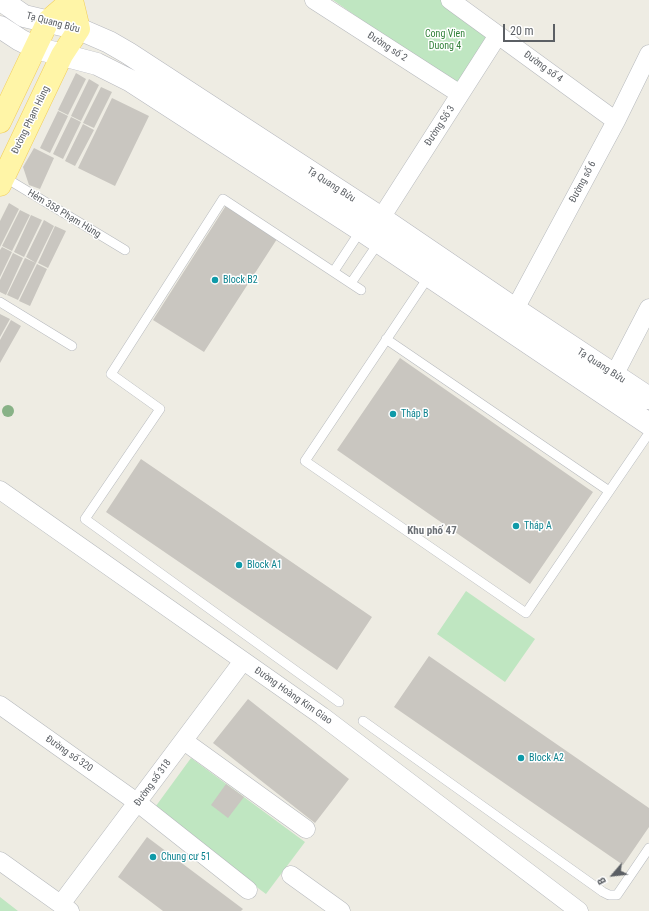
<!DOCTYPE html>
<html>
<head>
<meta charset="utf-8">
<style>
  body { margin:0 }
  #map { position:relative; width:649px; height:911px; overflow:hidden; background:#eeece3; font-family:"Roboto Condensed",sans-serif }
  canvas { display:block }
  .north { position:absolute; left:593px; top:855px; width:40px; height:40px; -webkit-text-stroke:3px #fff; paint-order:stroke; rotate:242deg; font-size:11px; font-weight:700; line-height:16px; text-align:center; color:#5b5f64 }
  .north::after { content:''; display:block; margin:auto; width:14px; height:18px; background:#5b5f64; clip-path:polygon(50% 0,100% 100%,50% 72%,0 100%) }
  .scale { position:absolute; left:503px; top:24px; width:52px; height:18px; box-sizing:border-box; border:2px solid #5b5f64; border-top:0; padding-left:5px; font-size:12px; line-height:14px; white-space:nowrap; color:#5b5f64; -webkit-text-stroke:3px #fff; paint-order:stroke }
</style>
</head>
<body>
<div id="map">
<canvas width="649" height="911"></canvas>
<div class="north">B</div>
<div class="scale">20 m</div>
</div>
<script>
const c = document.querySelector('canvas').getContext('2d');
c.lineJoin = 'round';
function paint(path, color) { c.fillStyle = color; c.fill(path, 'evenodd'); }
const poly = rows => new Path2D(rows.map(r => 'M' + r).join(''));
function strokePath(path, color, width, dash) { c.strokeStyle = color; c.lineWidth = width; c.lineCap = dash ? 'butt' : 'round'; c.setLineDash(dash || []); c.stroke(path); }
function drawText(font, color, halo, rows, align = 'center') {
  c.font = font + ' "Roboto Condensed",sans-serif'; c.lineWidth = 3; c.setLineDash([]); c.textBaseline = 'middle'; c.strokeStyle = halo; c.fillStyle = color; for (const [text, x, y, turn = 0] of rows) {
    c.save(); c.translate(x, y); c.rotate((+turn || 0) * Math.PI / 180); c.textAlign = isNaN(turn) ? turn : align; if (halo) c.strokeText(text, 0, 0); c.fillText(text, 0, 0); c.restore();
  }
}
const green = poly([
  [333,0,444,0,493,34,462,90],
  [466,591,535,639,505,682,437,634],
  [191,758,305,842,266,894,153,810],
  [0,897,18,911,0,911]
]);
const building = poly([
  [76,73,86,79,68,115,58,110],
  [89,79,99,85,81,121,71,116],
  [101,87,112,92,94,128,83,123],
  [112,98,149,116,115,186,78,168],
  [58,111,68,116,50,153,40,148],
  [71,117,81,122,63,159,53,154],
  [83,124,94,130,75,166,65,161],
  [34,148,54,158,40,189,29,185,23,167],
  [9,203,19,209,0,247,0,221],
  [227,204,277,239,204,352,153,320],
  [20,210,30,215,12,251,2,246],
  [31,215,42,220,24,257,14,252],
  [44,220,54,226,36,263,26,257],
  [55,226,66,231,48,268,38,263],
  [2,247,12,252,0,277,0,250],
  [13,253,23,258,6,295,0,292,0,280],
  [25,258,36,263,18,300,7,295],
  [37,264,47,269,30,306,19,301],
  [0,314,10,319,0,337],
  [11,320,21,326,0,363,0,340],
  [400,358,593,492,530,584,337,450],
  [141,459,372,617,337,670,106,512],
  [429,656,649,808,649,827,623,865,394,707],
  [248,699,349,779,315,823,213,743],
  [226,784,244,797,228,818,211,805],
  [147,837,243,909,241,911,163,911,118,877]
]);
const lane = poly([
  [4,177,125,250],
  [334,271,361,230],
  [429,276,305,461,526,613,649,433],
  [351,283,379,242],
  [0,302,72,346],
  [386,339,609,491],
  [339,702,85,519,160,409,111,374,223,199,361,290],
  [363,721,603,892,609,895,617,895,649,848]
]);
const street = poly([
  [314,0,460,94],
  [450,0,616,121],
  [381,218,498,35],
  [515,309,616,121,649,54],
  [608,387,649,308],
  [0,490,322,716,579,911],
  [0,705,138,803,248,890],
  [184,741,306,829],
  [0,861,70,911],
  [291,875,341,911],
  [61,904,243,661]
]);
const secondary = poly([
  [1,0,24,16,79,29,109,42,128,53,381,218,515,309,649,398],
  [0,27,20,40,36,48,97,64,131,81,361,230,649,424]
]);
const primary = poly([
  [0,122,48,21,72,0,79,29,62,55,0,185]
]);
const trees = [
  [8,411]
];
const markers = [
  [215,280,4,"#0f9aa8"],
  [393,414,4,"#0f9aa8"],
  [516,526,4,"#0f9aa8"],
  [239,565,4,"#0f9aa8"],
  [521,758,4,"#0f9aa8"],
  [153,857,4,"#0f9aa8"]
];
const streetNames = [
  ["Tạ Quang Bửu",53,23,15],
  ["Đường số 2",387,47,33],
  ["Đường số 4",543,67,36],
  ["Đường Phạm Hùng",31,120,-64],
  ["Đường Số 3",440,126,-57],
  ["Đường số 6",583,182,-62],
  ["Tạ Quang Bửu",331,185,33],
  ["Hẻm 358 Phạm Hùng",64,214,31],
  ["Tạ Quang Bửu",601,366,33],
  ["Đường Hoàng Kim Giao",293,696,35],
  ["Đường số 320",69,754,35],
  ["Đường số 318",153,783,-54]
];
const parkNames = [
  ["Cong Vien",445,34],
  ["Duong 4",445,46]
];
const cultureNames = [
  ["Block B2",223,280],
  ["Tháp B",401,414],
  ["Tháp A",524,526],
  ["Block A1",247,565],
  ["Block A2",529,758],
  ["Chung cư 51",161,857]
];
const neighbourhoodNames = [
  ["Khu phố 47",432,531]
];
paint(green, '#bfe6c1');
paint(building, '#c9c6c0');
strokePath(lane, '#b6b9bd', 10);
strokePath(street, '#b6b9bd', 19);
strokePath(secondary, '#b7b9bf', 23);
strokePath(primary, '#f2ce58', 23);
strokePath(lane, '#fff', 9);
strokePath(street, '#fff', 18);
strokePath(secondary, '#fff', 22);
strokePath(primary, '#fff5a7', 22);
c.fillStyle = '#88b287';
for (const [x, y] of trees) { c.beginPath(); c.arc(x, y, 6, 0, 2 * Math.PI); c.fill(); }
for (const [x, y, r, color] of markers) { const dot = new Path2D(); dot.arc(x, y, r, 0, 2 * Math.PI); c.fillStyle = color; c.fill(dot); strokePath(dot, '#fff', 1.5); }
drawText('10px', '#5b5f64', '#fff', streetNames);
drawText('10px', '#34823b', '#fff', parkNames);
drawText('10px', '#0d838f', '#fff', cultureNames, 'left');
drawText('bold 11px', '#6c7176', '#fff', neighbourhoodNames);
</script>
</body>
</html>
